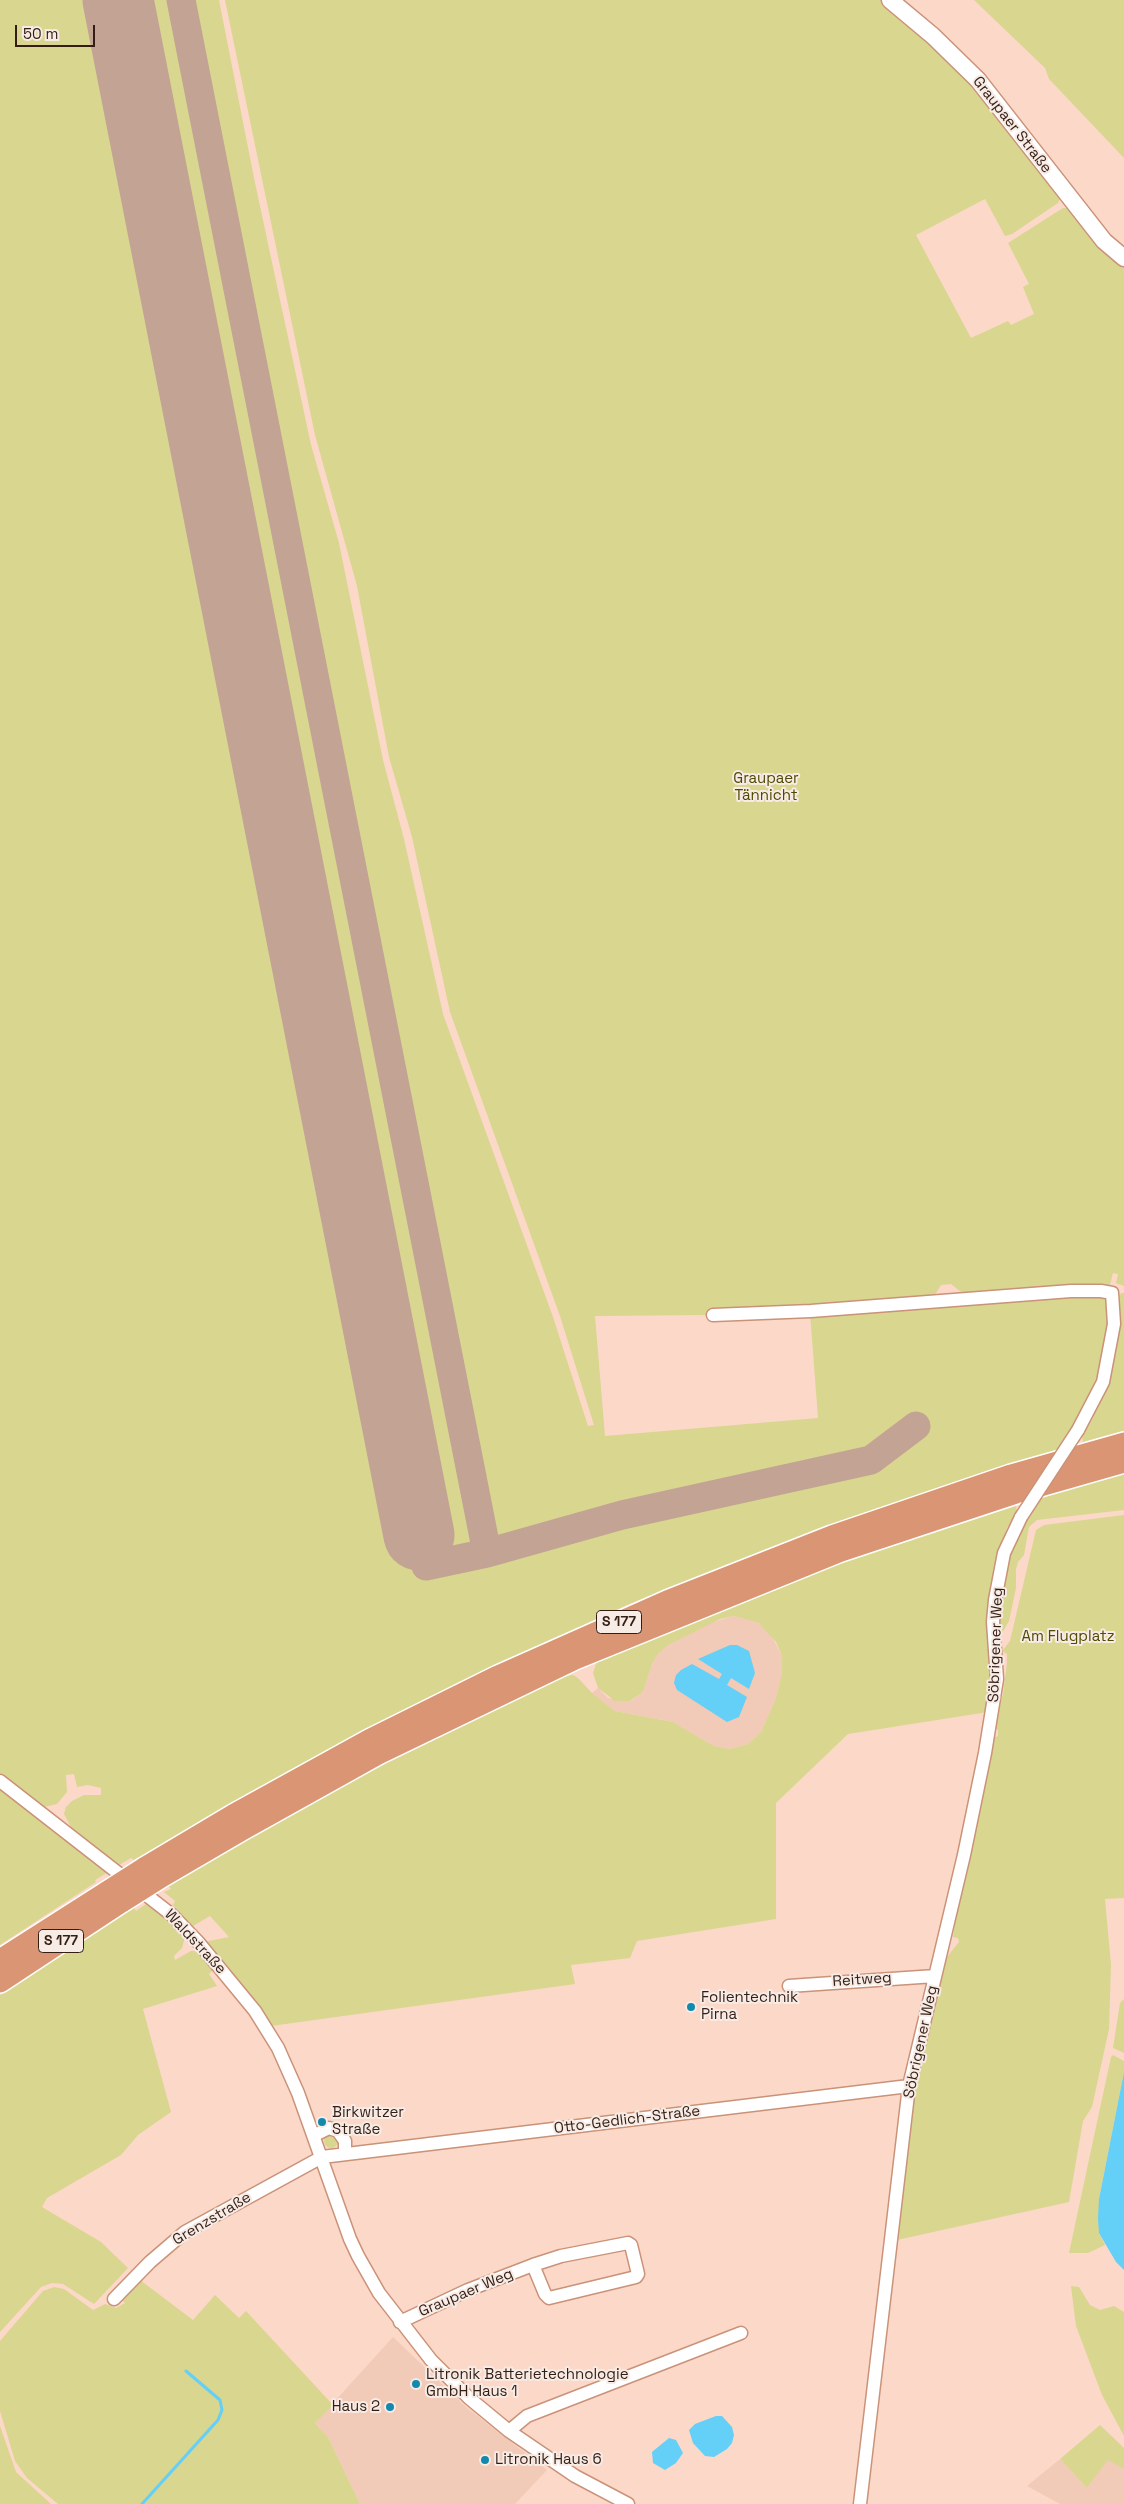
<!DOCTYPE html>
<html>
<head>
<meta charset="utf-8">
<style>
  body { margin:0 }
  #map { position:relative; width:1124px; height:2504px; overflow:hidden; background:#fcd8c8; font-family:"Space Grotesk",sans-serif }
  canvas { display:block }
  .scale { position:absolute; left:15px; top:25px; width:80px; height:22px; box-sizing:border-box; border:2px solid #341e14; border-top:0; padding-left:6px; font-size:15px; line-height:18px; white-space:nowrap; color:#341e14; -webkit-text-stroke:4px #f7ebe5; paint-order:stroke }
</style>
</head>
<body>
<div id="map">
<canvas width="1124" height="2504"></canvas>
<div class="scale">50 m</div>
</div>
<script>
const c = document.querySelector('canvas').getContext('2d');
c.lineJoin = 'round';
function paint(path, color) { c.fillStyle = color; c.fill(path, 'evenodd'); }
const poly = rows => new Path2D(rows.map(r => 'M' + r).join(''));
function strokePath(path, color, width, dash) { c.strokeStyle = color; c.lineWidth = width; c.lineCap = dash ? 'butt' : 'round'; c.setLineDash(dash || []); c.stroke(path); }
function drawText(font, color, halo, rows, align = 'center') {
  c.font = font + ' "Space Grotesk",sans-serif'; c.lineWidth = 4; c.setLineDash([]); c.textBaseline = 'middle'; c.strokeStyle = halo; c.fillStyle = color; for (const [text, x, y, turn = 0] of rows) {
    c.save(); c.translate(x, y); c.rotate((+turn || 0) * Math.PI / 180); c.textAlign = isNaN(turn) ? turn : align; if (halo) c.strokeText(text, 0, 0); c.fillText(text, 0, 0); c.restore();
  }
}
const built = poly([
  [734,1616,759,1623,769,1631,782,1656,782,1672,776,1698,761,1732,748,1744,730,1749,714,1746,673,1722,615,1711,592,1693,598,1688,608,1698,631,1701,643,1692,652,1664,658,1654,668,1645,706,1624],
  [393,2337,466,2407,547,2470,515,2504,360,2504,328,2437,315,2423],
  [1060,2459,1087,2488,1108,2459,1124,2469,1124,2504,1060,2504,1027,2486]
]);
const green = poly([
  [0,0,219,0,254,178,311,445,339,543,383,760,404,839,443,1014,553,1317,588,1426,594,1425,560,1316,450,1012,412,837,389,757,357,586,315,435,225,0,883,0,975,83,1061,196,1058,203,1012,234,1005,236,985,199,916,235,971,338,1008,321,1011,325,1034,314,1023,287,1029,284,1008,243,1063,208,1070,208,1100,245,1124,267,1124,1286,1116,1283,1118,1274,1113,1273,1110,1285,965,1295,951,1284,941,1285,933,1298,810,1308,706,1312,706,1315,595,1316,605,1436,818,1418,810,1313,1101,1294,1110,1307,1100,1379,1081,1417,1057,1450,835,1524,627,1605,497,1665,366,1729,229,1804,134,1860,131,1858,119,1865,72,1829,64,1814,66,1807,72,1801,84,1795,101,1795,101,1788,88,1785,77,1787,74,1774,66,1775,67,1792,57,1804,44,1807,0,1774],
  [974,0,1124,0,1124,158,1049,79,1045,68],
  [1121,1293,1124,1293,1124,1431,1083,1442,1082,1436,1092,1420,1107,1383,1116,1353,1119,1326,1119,1298],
  [1124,1474,1124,1510,1037,1520,1029,1527,1024,1555,1018,1562,1016,1569,1016,1588,1009,1621,1001,1635,997,1633,999,1600,1008,1556,1041,1496],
  [1016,1506,1017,1511,1006,1530,988,1712,848,1734,776,1803,776,1919,637,1941,630,1958,571,1965,575,1984,271,2026,204,1942,229,1937,210,1916,193,1926,173,1905,175,1901,164,1892,171,1889,169,1886,247,1839,377,1768,565,1676,573,1675,578,1678,592,1693,615,1711,673,1722,714,1746,730,1749,748,1744,761,1732,776,1698,782,1672,782,1656,776,1642,759,1623,734,1616,720,1619,668,1645,658,1654,652,1664,643,1692,630,1701,615,1701,598,1688,593,1673,596,1664,602,1658,643,1641,844,1562],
  [1124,1515,1124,1898,1105,1899,1111,1965,1109,2029,1092,2107,1083,2121,1069,2202,897,2240,918,2066,943,1962,959,1942,958,1938,953,1937,955,1924,952,1921,964,1872,967,1872,993,1738,998,1736,998,1730,994,1727,997,1710,1003,1694,1007,1663,1007,1654,1002,1651,1010,1641,1036,1530,1044,1525],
  [0,1787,110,1871,95,1880,96,1882,0,1945],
  [149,1902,185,1937,182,1948,174,1956,175,1960,191,1951,198,1951,214,1969,209,1974,217,1986,143,2009,171,2112,138,2135,121,2155,47,2198,42,2207,101,2242,128,2268,94,2304,63,2284,52,2283,41,2287,0,2332,0,1995,134,1908,136,1911],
  [1124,1999,1124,2053,1113,2048,1120,2003],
  [1113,2055,1124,2061,1124,2072,1099,2199,1099,2233,1105,2245,1088,2253,1069,2253,1111,2057],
  '324 2141a7 7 0 1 1 14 0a7 7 0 1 1-14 0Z',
  [140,2280,193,2320,215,2295,239,2318,246,2311,333,2405,315,2423,328,2437,360,2504,58,2504,27,2478,15,2461,0,2411,0,2341,43,2291,54,2287,64,2289,93,2310,105,2304,116,2308,125,2303,122,2300],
  [1071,2286,1079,2287,1090,2305,1100,2310,1114,2306,1124,2312,1124,2436,1102,2395,1076,2326],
  [1100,2425,1124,2448,1124,2469,1108,2460,1087,2488,1060,2459],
  [0,2426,16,2472,51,2504,0,2504]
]);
const water = poly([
  [730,1645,737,1645,749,1651,755,1673,749,1689,731,1678,727,1685,747,1697,739,1717,727,1722,677,1690,674,1683,676,1675,681,1670,692,1664,719,1679,722,1674,698,1659],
  [1124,2072,1124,2270,1116,2262,1099,2233,1098,2219,1099,2199],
  [716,2416,722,2416,732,2427,734,2435,732,2443,727,2449,714,2457,705,2456,693,2443,689,2430,695,2424],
  [669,2438,676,2440,683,2453,676,2463,665,2470,653,2463,652,2452]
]);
const stream = poly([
  [142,2504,218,2420,222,2410,220,2400,186,2371]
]);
const taxiway = poly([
  [181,0,487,1553,426,1566,419,1535],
  [487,1553,622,1515,871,1460,916,1426]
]);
const runway = poly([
  [118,0,419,1535]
]);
const minor = poly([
  [713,1315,811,1311,1071,1291,1101,1291,1112,1293,1114,1324,1103,1382,1078,1430],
  [0,1781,172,1915,199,1943,255,2011,278,2048,298,2093,350,2239,358,2256,379,2293,431,2360,469,2398,509,2431,575,2476,628,2504],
  [789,1986,935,1976],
  [315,2135,329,2128,338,2131,345,2141,345,2154],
  [114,2299,150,2262,185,2232,322,2157,909,2086],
  [400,2322,468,2290,533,2265,561,2256,628,2243,631,2245,638,2274,636,2277,549,2298,545,2294,533,2265],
  [509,2431,527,2416,741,2333],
  [860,2504,909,2086,964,1855,985,1753,997,1679,993,1622,995,1600,1004,1553,1021,1517]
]);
const tertiary = poly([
  [890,0,933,36,978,80,1104,241,1124,258]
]);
const trunk = poly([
  [144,1868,233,1815,369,1740,498,1676,667,1601,832,1536,1011,1475,1124,1443],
  [158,1879,242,1830,378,1754,575,1659,841,1551,1016,1493,1124,1462],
  [0,1960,108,1891],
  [0,1982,123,1901]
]);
const minorBridge = poly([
  [1021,1517,1078,1430]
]);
const trunkBridge = poly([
  [108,1891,144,1868],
  [123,1901,158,1879]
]);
const markers = [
  [691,2007,5,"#1389ad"],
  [322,2122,5,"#1389ad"],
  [416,2384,5,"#1389ad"],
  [390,2407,5,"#1389ad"],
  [485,2460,5,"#1389ad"]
];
const shields = [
  [619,1622,45],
  [61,1941,45]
];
const shieldNames = [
  ["S 177",619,1622],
  ["S 177",61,1941]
];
const streetNames = [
  ["Graupaer Straße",1012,125,52],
  ["Söbrigener Weg",996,1645,-88],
  ["Waldstraße",195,1942,47],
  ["Reitweg",862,1980,-4],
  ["Söbrigener Weg",921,2042,-78],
  ["Otto-Gedlich-Straße",627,2120,-7],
  ["Grenzstraße",212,2219,-31],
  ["Graupaer Weg",466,2293,-23]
];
const parkNames = [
  ["Graupaer",766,779],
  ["Tännicht",766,796],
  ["Am Flugplatz",1068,1637]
];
const poiNames = [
  ["Folientechnik",701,1998],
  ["Pirna",701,2015],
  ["Birkwitzer",332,2113],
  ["Straße",332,2130],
  ["Litronik Batterietechnologie",426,2375],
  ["GmbH Haus 1",426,2392],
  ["Haus 2",380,2407,"right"],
  ["Litronik Haus 6",495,2460]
];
paint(built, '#f2cab8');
paint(green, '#d9d690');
paint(water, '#64cff7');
strokePath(stream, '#64cff7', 3);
strokePath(taxiway, '#c3a394', 29);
strokePath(runway, '#c3a394', 71);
strokePath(minor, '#ca9278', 15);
strokePath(tertiary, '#ca9278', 19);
strokePath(trunk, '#fff', 24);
strokePath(minor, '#fff', 12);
strokePath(tertiary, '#fff', 16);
strokePath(trunk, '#da9674', 21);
strokePath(minorBridge, '#ca9278', 15, []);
strokePath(trunkBridge, '#fff', 24, []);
strokePath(minorBridge, '#fff', 12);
strokePath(trunkBridge, '#da9674', 21);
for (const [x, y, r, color] of markers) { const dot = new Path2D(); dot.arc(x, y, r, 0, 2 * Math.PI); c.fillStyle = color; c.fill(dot); strokePath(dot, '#f7ebe5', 2); }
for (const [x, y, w] of shields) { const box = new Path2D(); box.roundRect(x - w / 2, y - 11.5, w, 23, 4); c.fillStyle = '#f7ebe5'; c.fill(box); strokePath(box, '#341e14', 1); }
drawText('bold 14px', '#341e14', null, shieldNames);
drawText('15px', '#341e14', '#f7ebe5', streetNames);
drawText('15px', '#4e4a00', '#f7ebe5', parkNames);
drawText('15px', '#341e14', '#f7ebe5', poiNames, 'left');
</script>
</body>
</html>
